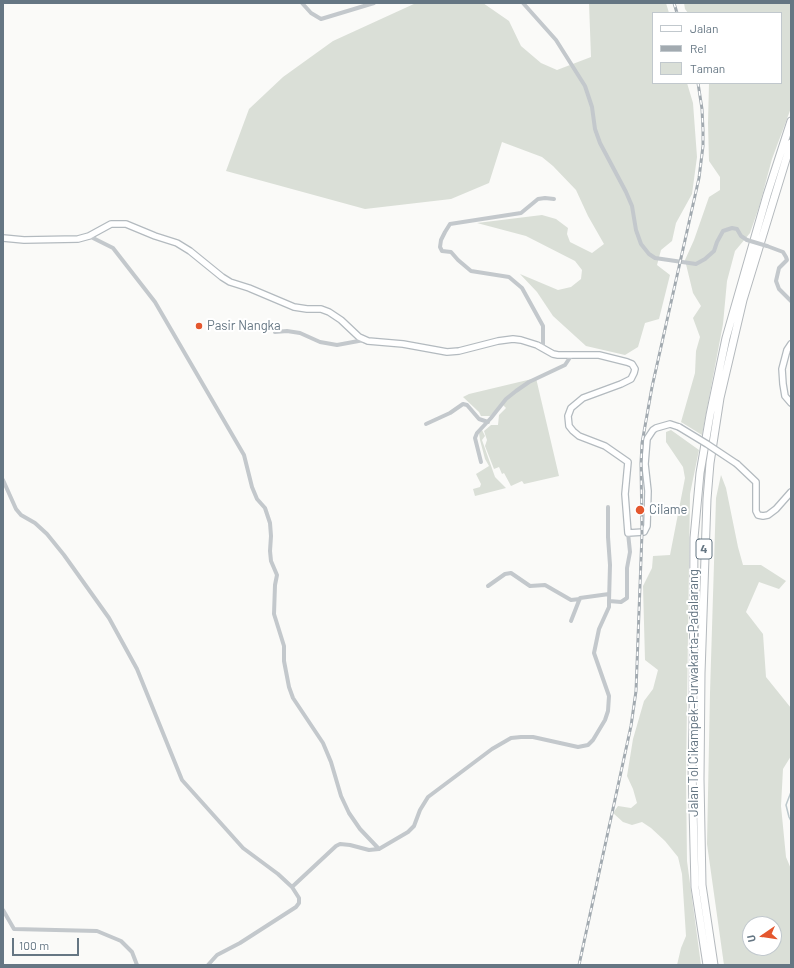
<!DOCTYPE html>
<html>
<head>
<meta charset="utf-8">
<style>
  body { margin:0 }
  #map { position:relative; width:794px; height:968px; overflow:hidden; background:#fafaf8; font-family:Barlow,sans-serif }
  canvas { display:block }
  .frame { position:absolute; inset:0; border:4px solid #657683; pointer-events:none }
  .legend { position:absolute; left:652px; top:12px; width:130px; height:72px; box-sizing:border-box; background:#fff; border:1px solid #c1c8cd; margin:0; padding:5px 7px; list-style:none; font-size:12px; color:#657683 }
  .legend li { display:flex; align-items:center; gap:8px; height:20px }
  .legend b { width:20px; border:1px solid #c1c8cd }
  .north { position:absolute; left:742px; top:916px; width:40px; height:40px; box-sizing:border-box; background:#fff; border:1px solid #c1c8cd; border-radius:50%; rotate:257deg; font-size:11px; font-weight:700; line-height:16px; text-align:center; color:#657683 }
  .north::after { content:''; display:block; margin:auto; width:14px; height:18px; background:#e4572e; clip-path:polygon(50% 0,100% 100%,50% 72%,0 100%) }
  .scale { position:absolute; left:12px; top:938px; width:67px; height:18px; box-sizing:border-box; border:2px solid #657683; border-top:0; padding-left:5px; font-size:12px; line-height:14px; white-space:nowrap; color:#657683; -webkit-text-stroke:3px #fff; paint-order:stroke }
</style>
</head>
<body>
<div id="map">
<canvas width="794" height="968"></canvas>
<div class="frame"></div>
<ul class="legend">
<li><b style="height:5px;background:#fff"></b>Jalan</li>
<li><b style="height:5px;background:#a2aab0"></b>Rel</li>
<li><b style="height:11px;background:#dadfd7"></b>Taman</li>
</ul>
<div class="north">U</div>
<div class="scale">100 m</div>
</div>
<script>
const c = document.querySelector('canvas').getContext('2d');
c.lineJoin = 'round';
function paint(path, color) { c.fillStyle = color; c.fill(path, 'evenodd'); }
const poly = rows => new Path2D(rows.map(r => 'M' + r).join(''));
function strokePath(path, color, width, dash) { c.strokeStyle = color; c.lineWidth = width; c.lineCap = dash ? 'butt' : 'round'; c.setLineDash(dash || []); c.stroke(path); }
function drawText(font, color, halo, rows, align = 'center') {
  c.font = font + ' Barlow,sans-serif'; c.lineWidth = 4; c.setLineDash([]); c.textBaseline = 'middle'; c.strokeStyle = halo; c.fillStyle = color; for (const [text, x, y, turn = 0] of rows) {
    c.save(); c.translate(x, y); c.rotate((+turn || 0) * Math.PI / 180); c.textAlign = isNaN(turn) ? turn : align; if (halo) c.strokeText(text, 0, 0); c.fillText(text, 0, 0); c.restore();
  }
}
const green = poly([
  [416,3,483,3,509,21,521,46,541,63,557,70,591,57,589,3,666,3,669,13,653,13,653,83,687,83,693,103,697,157,692,194,676,223,672,241,661,250,657,265,670,275,659,319,645,323,638,347,625,355,586,346,553,316,537,292,520,274,558,290,571,287,581,279,582,270,575,261,526,236,477,223,542,215,556,219,568,228,567,234,570,242,592,253,604,244,588,216,576,190,553,166,542,157,502,142,489,183,451,199,365,209,226,171,249,109,283,77,333,41],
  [684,3,791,3,791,108,772,159,759,207,750,233,735,251,727,281,723,324,702,435,681,422,695,373,696,351,700,337,693,318,701,306,693,293,685,260,694,240,709,197,720,190,720,177,709,161,708,123,709,83,781,83,781,13,688,13,685,9],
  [536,378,559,476,524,484,522,481,511,486,504,473,502,474,499,467,494,469,485,446,487,440,484,431,491,425,498,425,499,415,506,408,502,404,490,416,481,416,479,412,463,397,469,394],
  [482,430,485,436,482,440,495,477,506,488,475,496,473,489,480,487,481,484,476,474,489,466,485,459,480,440,479,433],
  [671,430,699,450,690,494,686,776,687,861,701,965,677,965,681,948,686,936,682,874,678,857,665,841,651,828,642,822,632,825,623,822,613,813,618,806,631,808,637,803,633,789,627,776,633,739,644,701,653,689,658,670,645,660,643,586,652,568,653,556,670,555,685,478,683,467,666,442,666,432],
  [721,475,726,488,738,547,743,565,761,565,786,581,779,589,759,582,746,612,763,634,766,677,791,708,791,756,783,769,781,806,786,857,791,869,791,965,724,965,707,844,710,693,716,498],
  [750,924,774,924,774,948,750,948]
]);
const stream = poly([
  [791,792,786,805,789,817,791,821]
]);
const street = poly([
  [302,3,311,13,321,19,374,3],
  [523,3,556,40,585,86,592,107,595,129,600,143,626,192,632,206,636,230,641,244,649,254,655,258,696,264,705,259,714,251,717,242,723,231,732,228,737,229,741,236,747,240],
  [89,236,113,248,155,302,244,455,252,487,257,499,265,508,270,523,271,536,270,551,271,561,277,575,275,585,274,614,284,646,284,661,289,687,293,698,323,743,331,762,341,796,349,813,360,829,379,849],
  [767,246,783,252,786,257,787,260,779,268,776,281,779,289,791,301],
  [275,332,287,331,300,333,320,342,337,345,364,340],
  [543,348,543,326,522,288,509,277,471,271,458,260,451,252,442,251,440,247,441,240,445,232,450,224,521,213,538,199,545,198,554,199],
  [791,350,791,352],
  [426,424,450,413,463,404,467,405,479,419,488,422],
  [481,462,475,438,477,433,491,418,506,399,516,391,529,382,565,365,571,356],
  [3,480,16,509,21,515,35,523,47,534,64,555,109,618,137,669,182,780,243,848,278,874,292,887,299,898,299,903,296,907,240,943,217,955,208,965],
  [488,586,505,574,511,573,530,586,545,585,571,600,580,599],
  [609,601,621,602,627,598,627,568,630,552,628,533],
  [571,621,580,598,609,594],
  [292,887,336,846,340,844,350,845,369,850,379,849,408,832,414,826,420,810,428,797,492,749,511,738,521,737,533,737,578,747,588,745,593,740,605,720,608,711,609,696,594,653,599,629,609,607,609,601,610,565,608,537,608,507],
  [3,910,14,929,97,931,121,941,132,952,137,965]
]);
const secondary = poly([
  [3,238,24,240,78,239,89,236,111,224,126,224,155,236,177,243,190,251,222,277,230,282,249,288,294,307,307,309,321,309,329,312,341,320,359,337,368,341,403,344,447,352,459,351,498,341,513,339,521,340,537,345,553,354,558,355,599,355,627,362,632,364,635,369,634,373,631,379,621,384,583,398,571,408,568,416,569,426,573,431,579,436,605,446,628,462,625,494,628,533,644,532,647,526,648,491,645,464,647,439,653,430,656,428,670,424,679,427],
  [791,344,787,350,782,369,783,384,785,396,791,403],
  [737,464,756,482,756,511,758,515,763,516,768,515,776,509,791,492]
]);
const highway = poly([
  [707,965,695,887,692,767,693,727,694,538,700,473,710,415,726,338,767,195,791,121],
  [714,965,702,885,700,779,701,673,707,499,710,463,720,398,743,300,791,143]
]);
const rail = poly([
  [674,3,677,13],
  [579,965,631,726,636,691,642,533,641,463,642,443,652,387,699,178,703,146,703,130,702,109,698,83]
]);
const streetBridge = poly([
  [747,240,767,246]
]);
const secondaryBridge = poly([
  [679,427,707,444,737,464]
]);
const markers = [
  [199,326,4,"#e4572e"],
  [640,510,5,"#e4572e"]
];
const shields = [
  [704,549,16]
];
const shieldNames = [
  ["4",704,549]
];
const poiNames = [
  ["Pasir Nangka",207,326],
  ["Cilame",649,510]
];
const streetNames = [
  ["Jalan Tol Cikampek–Purwakarta–Padalarang",694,693,-90]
];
paint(green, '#dadfd7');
strokePath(stream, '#bbc7cb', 1.5);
strokePath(secondary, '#b3babf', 8);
strokePath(highway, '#b4b9bd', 9);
strokePath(street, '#c3c8cc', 4);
strokePath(secondary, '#fff', 5.5);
strokePath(highway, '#fff', 7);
strokePath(rail, '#a2aab0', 3);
strokePath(rail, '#fff', 1.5, [4.5]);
strokePath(secondaryBridge, '#b3babf', 8, []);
strokePath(streetBridge, '#c3c8cc', 4);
strokePath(secondaryBridge, '#fff', 5.5);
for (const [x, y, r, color] of markers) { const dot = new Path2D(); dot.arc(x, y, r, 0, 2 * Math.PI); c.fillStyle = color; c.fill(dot); strokePath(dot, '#fff', 1.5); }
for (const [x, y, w] of shields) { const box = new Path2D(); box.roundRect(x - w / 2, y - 10, w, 20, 3); c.fillStyle = '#fff'; c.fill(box); strokePath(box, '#657683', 1); }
drawText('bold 12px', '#657683', null, shieldNames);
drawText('13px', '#657683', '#fff', poiNames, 'left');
drawText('13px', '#657683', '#fff', streetNames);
</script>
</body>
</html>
